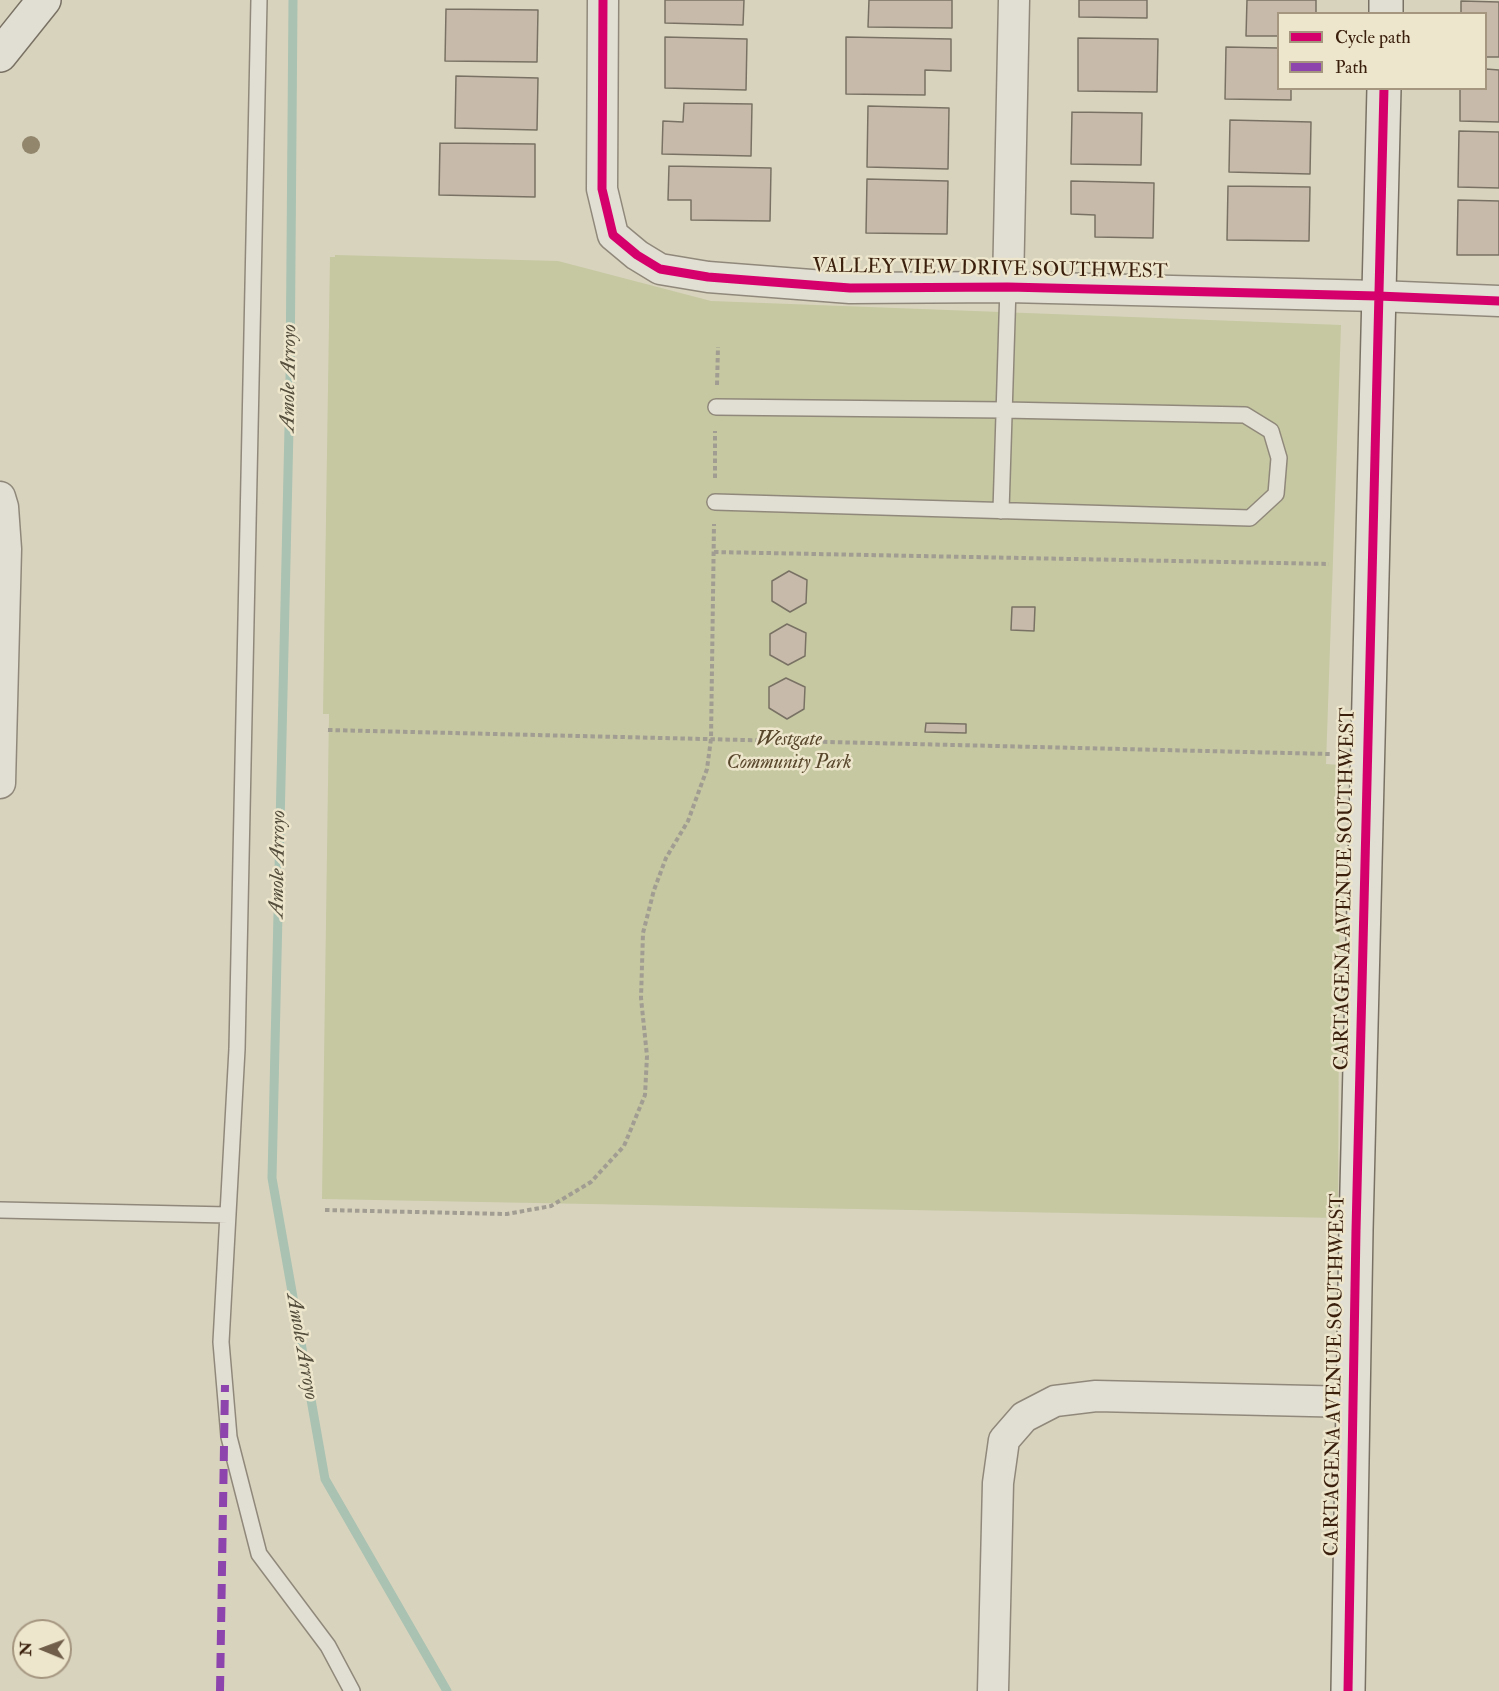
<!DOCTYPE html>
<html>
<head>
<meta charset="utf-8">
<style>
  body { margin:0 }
  #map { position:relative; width:1499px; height:1691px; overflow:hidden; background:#d8d3bd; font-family:"IM FELL Double Pica",serif }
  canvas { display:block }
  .legend { position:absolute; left:1277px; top:12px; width:210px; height:78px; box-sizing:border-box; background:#ede6cd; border:2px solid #a59680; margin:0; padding:8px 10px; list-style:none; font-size:18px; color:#3a1f0c }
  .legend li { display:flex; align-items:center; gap:12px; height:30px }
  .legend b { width:30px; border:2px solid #a59680 }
  .north { position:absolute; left:12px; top:1619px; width:60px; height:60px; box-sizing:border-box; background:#ede6cd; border:2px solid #a59680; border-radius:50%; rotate:271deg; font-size:16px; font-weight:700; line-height:24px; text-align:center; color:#3a1f0c }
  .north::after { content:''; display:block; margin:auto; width:21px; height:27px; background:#715e4a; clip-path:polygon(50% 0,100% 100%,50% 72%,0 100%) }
</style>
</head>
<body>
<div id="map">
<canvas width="1499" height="1691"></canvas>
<ul class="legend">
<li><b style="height:8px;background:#d6006c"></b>Cycle path</li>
<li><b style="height:8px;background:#8e44ad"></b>Path</li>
</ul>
<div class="north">N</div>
</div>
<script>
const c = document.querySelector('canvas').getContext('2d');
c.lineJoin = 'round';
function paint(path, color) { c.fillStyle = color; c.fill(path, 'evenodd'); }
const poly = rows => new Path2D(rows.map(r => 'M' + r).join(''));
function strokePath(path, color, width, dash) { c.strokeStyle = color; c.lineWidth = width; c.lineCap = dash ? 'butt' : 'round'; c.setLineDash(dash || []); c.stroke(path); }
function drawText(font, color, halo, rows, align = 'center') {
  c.font = font + ' "IM FELL Double Pica",serif'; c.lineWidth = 5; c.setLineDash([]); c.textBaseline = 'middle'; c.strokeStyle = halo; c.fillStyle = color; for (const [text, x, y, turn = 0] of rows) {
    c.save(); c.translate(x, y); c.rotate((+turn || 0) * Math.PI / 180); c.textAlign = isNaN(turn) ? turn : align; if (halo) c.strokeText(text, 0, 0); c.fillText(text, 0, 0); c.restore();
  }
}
const green = poly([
  [335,255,558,261,711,301,1341,325,1326,764,1340,765,1338,1218,322,1199,329,714,323,714,330,257,335,257]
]);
const stream = poly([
  [293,0,290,384,272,1178,325,1479,447,1691]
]);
const building = poly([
  [665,0,744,0,743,25,665,23,665,0],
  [869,0,952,0,952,28,868,27,869,0],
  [1079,0,1147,0,1147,18,1079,17,1079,0],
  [1247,0,1316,0,1316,14,1278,14,1278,36,1246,36,1247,0],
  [1461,1,1499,2,1499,57,1486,57,1486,14,1461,14,1461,1],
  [446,9,538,10,537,62,445,61,446,9],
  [665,37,747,39,746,90,665,88,665,37],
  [846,37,951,39,951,71,925,70,925,95,846,94,846,37],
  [1078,38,1158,39,1157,92,1078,91,1078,38],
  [1226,47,1278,48,1278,88,1291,88,1291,100,1225,99,1226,47],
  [1486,69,1499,70,1499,122,1460,121,1460,88,1486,88,1486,69],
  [456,76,538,78,537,130,455,128,456,76],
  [684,103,752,104,751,156,662,154,663,121,683,122,684,103],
  [868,106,949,108,948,169,867,167,868,106],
  [1072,112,1142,113,1141,165,1071,164,1072,112],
  [1230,120,1311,122,1310,174,1229,172,1230,120],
  [1459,131,1499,132,1499,188,1458,187,1459,131],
  [440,143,535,144,535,197,439,195,440,143],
  [669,166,771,168,770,221,691,220,691,200,668,200,669,166],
  [867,179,948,181,947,234,866,233,867,179],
  [1071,181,1154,183,1153,238,1095,237,1095,215,1071,214,1071,181],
  [1228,186,1310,187,1309,241,1227,240,1228,186],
  [1458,200,1499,201,1499,255,1457,255,1458,200],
  [789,571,807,580,806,603,790,612,772,601,772,581,789,571],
  [1012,607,1035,607,1034,631,1011,630,1012,607],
  [787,624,806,633,805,656,788,665,770,655,770,634,787,624],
  [786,678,805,687,804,709,787,719,769,708,769,687,786,678],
  [926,723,966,724,966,733,925,732,926,723]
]);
const path = poly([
  [717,385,718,347],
  [715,478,715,431],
  [714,552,1329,564],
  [328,730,1330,754],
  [325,1210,507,1214,551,1206,591,1182,624,1146,645,1095,647,1056,641,998,643,933,654,890,666,858,688,821,707,769,711,739,714,524]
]);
const lane = poly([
  [259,0,237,1049,221,1342,229,1437,259,1554,328,1646,352,1691],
  [715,502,1250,518,1276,494,1279,458,1271,431,1245,415,1004,410,716,407],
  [1001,511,1008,287],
  [0,1210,228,1215]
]);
const street = poly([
  [603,0,602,189,613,235,637,255,660,269,708,277,850,288,1008,287,1378,296,1499,301],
  [1008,287,1014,0],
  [0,497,3,507,6,549,0,783],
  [993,1691,998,1483,1004,1440,1024,1417,1055,1401,1096,1396,1353,1402]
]);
const secondary = poly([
  [1386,14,1386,0],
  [0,55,44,0],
  [1348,1691,1356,1230,1384,88]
]);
const quiet = poly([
  [220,1691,225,1385]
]);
const cycleway = poly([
  [603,0,602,189,613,235,637,255,660,269,708,277,850,288,1008,287,1378,296,1499,301],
  [1348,1691,1356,1230,1384,88]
]);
const trees = [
  [31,145]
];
const streetNames = [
  ["VALLEY VIEW DRIVE SOUTHWEST",990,270,1],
  ["CARTAGENA AVENUE SOUTHWEST",1346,889,-89],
  ["CARTAGENA AVENUE SOUTHWEST",1336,1375,-89]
];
const parkNames = [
  ["Westgate",789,741],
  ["Community Park",789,764]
];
const waterNames = [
  ["Amole Arroyo",290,378,-89],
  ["Amole Arroyo",279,864,-89],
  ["Amole Arroyo",301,1347,80]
];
paint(green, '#c5c8a1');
strokePath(stream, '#a9c2b2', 9);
paint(building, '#c7baab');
strokePath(building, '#797264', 1.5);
strokePath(lane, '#90897b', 18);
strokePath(street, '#90897b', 33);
strokePath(secondary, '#797264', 36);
strokePath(path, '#a29d93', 4, [4.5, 3]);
strokePath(lane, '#e1ded3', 15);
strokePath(street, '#e1ded3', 30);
strokePath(secondary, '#e1ded3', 33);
strokePath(quiet, '#8e44ad', 8, [15, 8]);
strokePath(cycleway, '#d6006c', 9);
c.fillStyle = '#92866d';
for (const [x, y] of trees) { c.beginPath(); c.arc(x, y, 9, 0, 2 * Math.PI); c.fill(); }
drawText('20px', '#3a1f0c', '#ede6cd', streetNames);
drawText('italic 20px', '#59472c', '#ede6cd', parkNames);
drawText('italic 21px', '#554e3c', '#ede6cd', waterNames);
</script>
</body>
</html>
